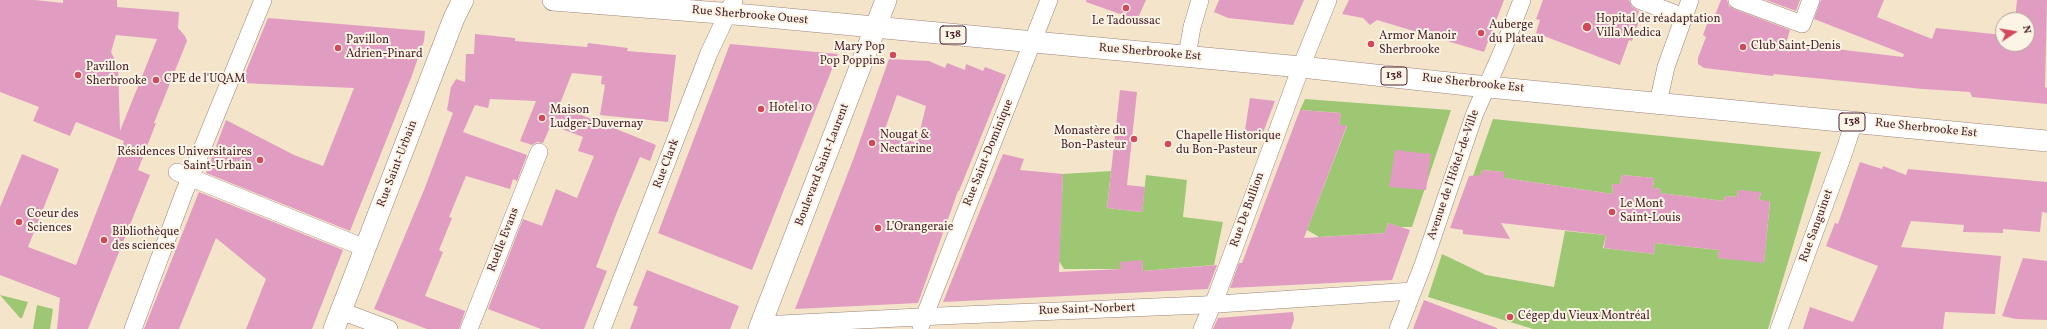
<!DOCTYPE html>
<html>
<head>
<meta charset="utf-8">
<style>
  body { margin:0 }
  #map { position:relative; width:2047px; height:329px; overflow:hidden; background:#f4e5ca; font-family:Vollkorn,serif }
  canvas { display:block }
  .north { position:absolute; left:1995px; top:12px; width:40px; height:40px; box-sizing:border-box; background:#fcf5e5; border:1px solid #b59f9b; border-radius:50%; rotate:78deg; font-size:11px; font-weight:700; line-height:16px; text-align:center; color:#4a1f2b }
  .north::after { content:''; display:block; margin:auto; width:14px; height:18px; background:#d1495b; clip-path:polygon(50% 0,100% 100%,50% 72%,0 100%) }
</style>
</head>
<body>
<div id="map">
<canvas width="2047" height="329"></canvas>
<div class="north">N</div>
</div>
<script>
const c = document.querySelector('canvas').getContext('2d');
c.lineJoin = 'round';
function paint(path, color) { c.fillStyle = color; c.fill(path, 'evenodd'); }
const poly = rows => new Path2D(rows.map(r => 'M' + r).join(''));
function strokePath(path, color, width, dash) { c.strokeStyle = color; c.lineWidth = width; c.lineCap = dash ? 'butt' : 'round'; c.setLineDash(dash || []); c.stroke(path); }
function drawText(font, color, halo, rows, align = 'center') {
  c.font = font + ' Vollkorn,serif'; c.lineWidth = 4; c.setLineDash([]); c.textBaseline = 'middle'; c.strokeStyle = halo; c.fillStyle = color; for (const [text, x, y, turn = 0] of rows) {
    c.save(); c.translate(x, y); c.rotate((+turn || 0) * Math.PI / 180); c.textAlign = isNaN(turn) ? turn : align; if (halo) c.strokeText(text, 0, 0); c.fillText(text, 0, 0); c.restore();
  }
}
const green = poly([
  [1305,99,1451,110,1412,227,1400,227,1388,223,1385,233,1319,237,1307,230,1347,126,1339,125,1341,113,1300,110],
  [1493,119,1821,152,1768,329,1533,329,1428,297,1442,254,1486,275,1554,287,1565,231,1606,235,1603,248,1654,254,1655,243,1719,250,1718,258,1764,262,1770,202,1759,200,1761,193,1738,190,1737,197,1725,196,1724,201,1660,193,1661,189,1653,188,1654,178,1622,175,1620,184,1612,184,1613,194,1504,178,1504,172,1482,170,1481,176,1473,176],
  [1111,171,1107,208,1142,212,1146,175,1187,180,1183,217,1223,222,1214,265,1143,271,1142,261,1121,269,1064,269,1059,261,1063,174],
  [0,295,28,302,22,318,20,318],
  [37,305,53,309,50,329,33,329]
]);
const building = poly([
  [0,0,35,0,63,3,63,0,117,0,117,7,179,12,178,28,185,36,187,41,154,123,156,123,138,170,150,175,88,329,57,329,60,298,0,275,0,207,22,154,59,169,28,247,76,265,124,141,76,122,70,136,33,121,39,107,0,92],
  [116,35,157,39,120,131,118,66,111,52],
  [1086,0,1146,0,1137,20,1086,2],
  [1219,0,1304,0,1293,25,1228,18,1214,12],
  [1349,0,1504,0,1484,52,1377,20,1370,25,1363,18,1342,14],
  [1543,0,1629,0,1632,7,1639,11,1636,20,1639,21,1632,41,1629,40,1620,65,1536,33,1540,20,1536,19],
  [1721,0,1727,0,1729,6,1734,9,1790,30,1786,43,1903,57,1904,54,1814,19,1821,0,1884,0,1877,17,1932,39,1936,28,2003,35,2003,44,2027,44,2027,20,2015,20,2017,0,2047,0,2045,87,2047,88,2047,104,1972,97,1970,92,1923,89,1774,74,1773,76,1704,68,1698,64,1698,58,1706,37,1703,35,1709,19,1713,20],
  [1766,0,1800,0,1796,11],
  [268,18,425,31,424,41,411,78,350,231,206,173,226,120,294,155,323,166,354,88,241,83],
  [475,34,515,38,515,41,587,47,588,43,628,48,627,51,676,55,668,122,600,115,605,85,601,84,602,76,572,73,559,106,656,145,650,161,640,157,617,212,596,267,607,271,584,329,541,329,488,309,523,219,542,226,556,189,577,198,594,156,578,151,583,137,551,125,543,143,537,142,532,145,520,141,536,101,490,99,488,108,475,105,463,132,527,155,517,181,513,179,510,189,466,176,449,217,452,218,439,250,443,252,425,296,465,311,459,329,427,329,374,309,424,190,453,113,447,110,451,87,456,79,465,82,466,54,474,54],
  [730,44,838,54,752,270,658,233],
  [889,59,929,61,945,68,947,63,965,70,966,64,983,71,985,67,1006,75,959,191,958,191,918,303,795,309,853,160],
  [897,95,926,106,917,143,884,132],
  [1120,90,1137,92,1127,185,1145,187,1142,212,1107,208],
  [1250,98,1275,101,1261,138,1244,136],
  [1300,110,1341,113,1339,125,1347,125,1304,238,1385,233,1388,223,1410,230,1392,280,1230,288,1239,263,1242,263],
  [1395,150,1431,154,1426,190,1389,187],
  [1003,154,1024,159,1020,170,1063,174,1059,272,1121,269,1120,262,1142,260,1143,271,1217,265,1208,289,943,302],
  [1860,162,1882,169,1883,166,1906,175,1908,169,2047,182,2047,213,2042,212,2040,232,2003,229,2003,233,1963,232,1964,225,1911,221,1901,247,2001,256,1995,314,1945,312,1943,329,1803,329,1810,307,1853,322,1878,266,1826,246,1835,223,1838,224],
  [1482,170,1504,172,1504,178,1613,194,1612,184,1620,184,1622,175,1654,178,1653,188,1661,189,1660,193,1724,201,1725,196,1737,197,1738,190,1761,192,1759,200,1770,201,1764,263,1718,258,1719,250,1655,243,1654,254,1604,248,1606,235,1501,223,1510,239,1463,234,1463,230,1450,228,1469,176,1481,175],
  [199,192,343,250,312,329,246,329,266,279,216,238,179,329,144,329],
  [2023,258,2047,261,2047,320,2016,319,2002,316],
  [647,270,739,306,730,329,630,329,638,307,633,305],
  [1424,300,1497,328,1497,329,1413,329],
  [1293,312,1294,320,1291,329,1213,329,1218,318]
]);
const minor = poly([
  [1639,0,1684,17],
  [1737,0,1802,24,1811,0],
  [1187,56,1192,27,1200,0],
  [1658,103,1666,67,1690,0],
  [177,172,365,248],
  [341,311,389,329],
  [761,325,939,316,1203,305,1413,291],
  [921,325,1049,0],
  [133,329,184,193,263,0],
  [469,329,539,152],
  [602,329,709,53,734,0],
  [1202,329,1218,292,1301,67,1328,0],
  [1398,329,1423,265,1475,113,1502,52,1522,0],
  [1779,329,1843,155,1854,122]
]);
const major = poly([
  [553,0,746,15,1301,67,1468,85,2047,141],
  [334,329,454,18,463,0],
  [759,329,886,0]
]);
const markers = [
  [1126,8,4,"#d1495b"],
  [1587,27,5,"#d1495b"],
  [1481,33,4,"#d1495b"],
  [1371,44,4,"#d1495b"],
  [1743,47,4,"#d1495b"],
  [338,48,4,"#d1495b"],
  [893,55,4,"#d1495b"],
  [78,75,4,"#d1495b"],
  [156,80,4,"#d1495b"],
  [761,109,4,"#d1495b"],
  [542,118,4,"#d1495b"],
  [1134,139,4,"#d1495b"],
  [872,143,4,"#d1495b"],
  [1168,144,4,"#d1495b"],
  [260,160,4,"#d1495b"],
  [1612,212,4,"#d1495b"],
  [19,222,4,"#d1495b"],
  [878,228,4,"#d1495b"],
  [104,240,4,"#d1495b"],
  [1510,317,4,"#d1495b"]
];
const shields = [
  [953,35,26],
  [1394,76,26],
  [1852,122,26]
];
const shieldNames = [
  ["138",953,35],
  ["138",1394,76],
  ["138",1852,122]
];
const streetNames = [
  ["Rue Sherbrooke Ouest",750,16,5],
  ["Rue Sherbrooke Est",1150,53,5],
  ["Rue Sherbrooke Est",1473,84,6],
  ["Rue Sherbrooke Est",1926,129,6],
  ["Rue Saint-Dominique",989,153,-68],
  ["Rue Saint-Urbain",398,164,-69],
  ["Rue Clark",667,164,-69],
  ["Boulevard Saint-Laurent",823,165,-69],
  ["Avenue de l'Hôtel-de-Ville",1454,175,-71],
  ["Rue De Bullion",1248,210,-70],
  ["Rue Sanguinet",1817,226,-70],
  ["Ruelle Evans",504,240,-69],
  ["Rue Saint-Norbert",1087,310,-2]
];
const poiNames = [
  ["Hopital de réadaptation",1596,20],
  ["Villa Medica",1596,34],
  ["Le Tadoussac",1126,22,"center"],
  ["Auberge",1489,26],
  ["du Plateau",1489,40],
  ["Armor Manoir",1379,37],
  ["Sherbrooke",1379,51],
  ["Pavillon",346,41],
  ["Adrien-Pinard",346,55],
  ["Club Saint-Denis",1751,47],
  ["Mary Pop",885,48,"right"],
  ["Pop Poppins",885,62,"right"],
  ["Pavillon",86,68],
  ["Sherbrooke",86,82],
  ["CPE de l'UQAM",164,80],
  ["Hotel 10",769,109],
  ["Maison",550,111],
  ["Ludger-Duvernay",550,125],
  ["Monastère du",1126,132,"right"],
  ["Bon-Pasteur",1126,146,"right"],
  ["Nougat &",880,136],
  ["Nectarine",880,150],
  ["Chapelle Historique",1176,137],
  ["du Bon-Pasteur",1176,151],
  ["Résidences Universitaires",252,153,"right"],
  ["Saint-Urbain",252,167,"right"],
  ["Le Mont",1620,205],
  ["Saint-Louis",1620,219],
  ["Coeur des",27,215],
  ["Sciences",27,229],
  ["L’Orangeraie",886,228],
  ["Bibliothèque",112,233],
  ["des sciences",112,247],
  ["Cégep du Vieux Montréal",1518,317]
];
paint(green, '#9dc773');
paint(building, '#e19cc2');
strokePath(minor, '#9f827a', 18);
strokePath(major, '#9f827a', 22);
strokePath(minor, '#fff', 17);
strokePath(major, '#fff', 21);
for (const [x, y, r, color] of markers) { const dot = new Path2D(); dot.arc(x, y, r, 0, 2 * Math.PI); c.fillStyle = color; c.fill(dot); strokePath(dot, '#fcf5e5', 1.5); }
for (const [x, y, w] of shields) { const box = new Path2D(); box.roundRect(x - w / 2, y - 9, w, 18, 3); c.fillStyle = '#fcf5e5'; c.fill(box); strokePath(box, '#4a1f2b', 1); }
drawText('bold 11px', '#4a1f2b', null, shieldNames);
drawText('12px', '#4a1f2b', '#fcf5e5', streetNames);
drawText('12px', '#4a1f2b', '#fcf5e5', poiNames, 'left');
</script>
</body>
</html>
